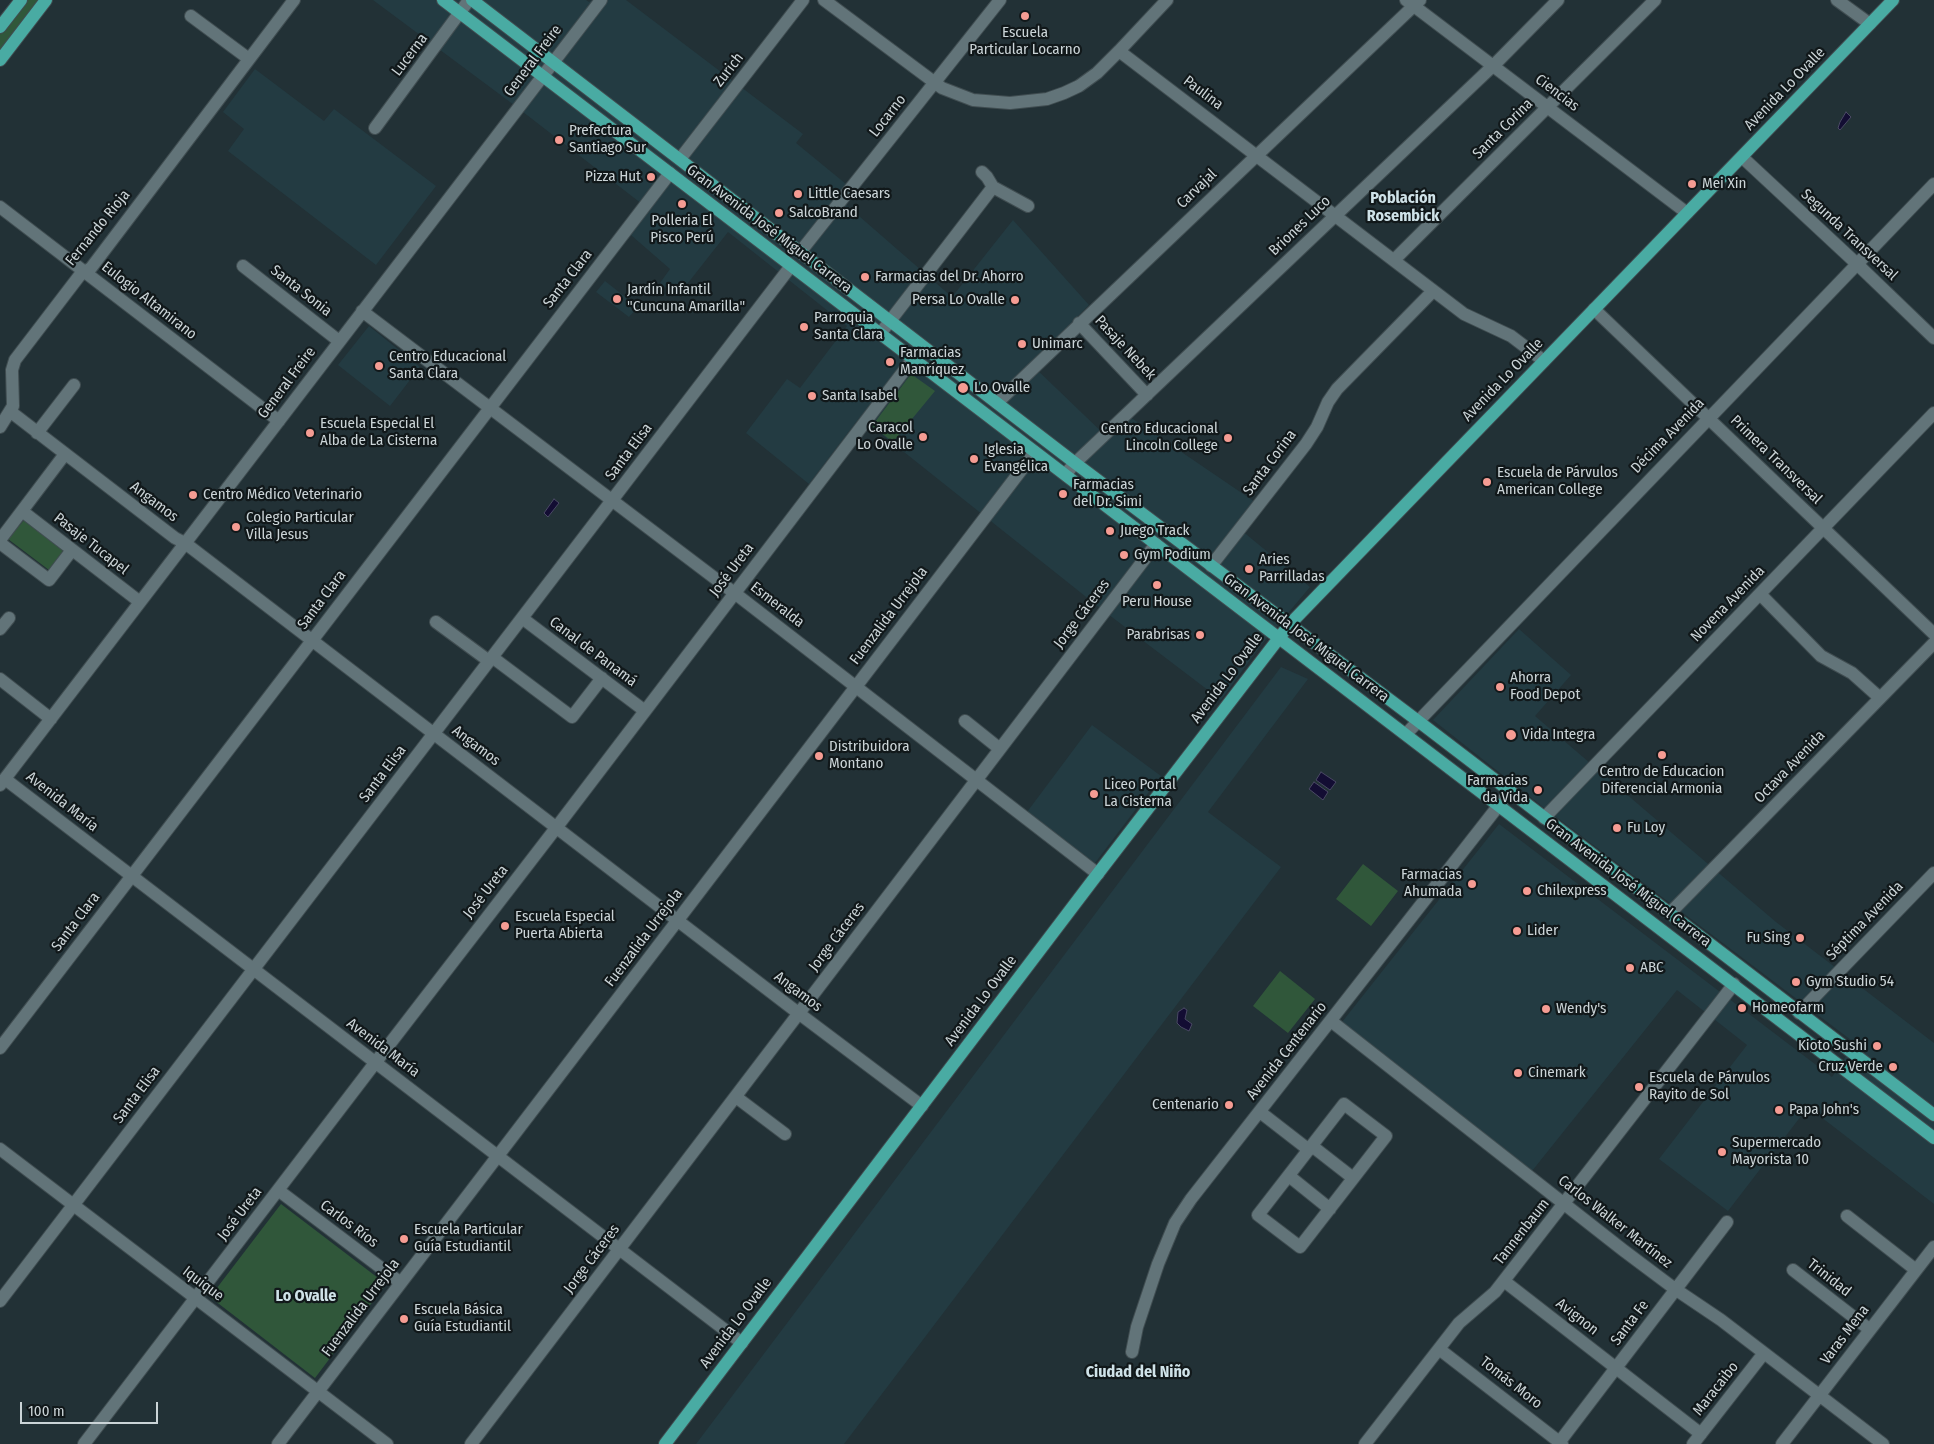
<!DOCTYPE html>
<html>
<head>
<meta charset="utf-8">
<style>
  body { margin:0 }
  #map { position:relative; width:1934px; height:1444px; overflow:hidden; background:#223136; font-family:"Fira Sans Condensed",sans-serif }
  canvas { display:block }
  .scale { position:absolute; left:20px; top:1402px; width:138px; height:22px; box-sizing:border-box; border:2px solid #cbd4d7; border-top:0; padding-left:6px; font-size:15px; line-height:18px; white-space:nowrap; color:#cbd4d7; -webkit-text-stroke:4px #11181a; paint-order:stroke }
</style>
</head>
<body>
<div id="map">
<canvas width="1934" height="1444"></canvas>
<div class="scale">100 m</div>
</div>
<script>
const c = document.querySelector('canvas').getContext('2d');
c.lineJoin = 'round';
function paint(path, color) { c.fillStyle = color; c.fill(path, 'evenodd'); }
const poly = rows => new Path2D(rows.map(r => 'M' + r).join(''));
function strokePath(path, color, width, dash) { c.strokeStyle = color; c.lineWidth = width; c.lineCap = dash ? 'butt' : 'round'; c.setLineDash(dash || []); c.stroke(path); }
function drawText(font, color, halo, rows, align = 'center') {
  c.font = font + ' "Fira Sans Condensed",sans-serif'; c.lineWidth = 4.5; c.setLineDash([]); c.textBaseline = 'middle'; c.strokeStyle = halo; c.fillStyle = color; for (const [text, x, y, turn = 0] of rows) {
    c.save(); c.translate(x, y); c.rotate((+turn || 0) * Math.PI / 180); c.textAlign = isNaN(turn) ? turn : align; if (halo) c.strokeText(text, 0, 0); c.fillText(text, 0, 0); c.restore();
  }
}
const built = poly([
  [373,0,586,0,589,2,592,0,626,0,803,134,796,143,846,184,836,196,952,297,1013,220,1089,305,1031,364,1108,438,1130,417,1255,502,1235,525,1310,587,1261,645,1221,700,1100,608,860,417,809,484,746,433,787,379,800,388,847,326,728,232,677,297,660,283,670,269,624,229,642,204,514,105],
  [255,69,324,121,334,109,436,186,376,265,228,151,244,129,223,112],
  [605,281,638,307,629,317,596,292],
  [369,326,420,367,390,406,338,365],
  [1519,629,1571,675,1535,716,1776,922,1934,1043,1934,1204,1808,1107,1728,1211,1659,1159,1747,1045,1677,990,1532,1171,1342,1022,1499,824,1832,1077,1855,1043,1543,807,1433,720],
  [1281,667,1308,679,1208,812,1281,867,844,1444,696,1444],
  [1092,725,1161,776,1095,863,1027,812]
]);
const green = poly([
  [24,0,39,0,0,51,0,32],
  [911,374,935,391,893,442,872,426],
  [25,519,65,550,49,570,8,539],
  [1363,864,1398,891,1371,926,1336,899],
  [1280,971,1315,999,1288,1033,1253,1006],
  [281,1204,386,1284,315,1378,210,1297]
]);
const water = poly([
  [1846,112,1851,117,1840,130,1838,128,1840,122,1846,112],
  [554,499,559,503,548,517,544,513,554,499],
  [1321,772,1336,782,1330,790,1316,780,1321,772],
  [1314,782,1328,792,1323,800,1309,789,1314,782],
  [1184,1008,1187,1010,1185,1019,1192,1024,1189,1031,1181,1027,1177,1023,1178,1012,1184,1008]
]);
const minor = poly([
  [824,0,942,88,973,100,1010,103,1047,99,1064,93,1079,86,1097,73,1119,51,1167,0],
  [1406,0,1687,213],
  [1837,0,1870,24],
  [191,16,249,59],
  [1119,51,1464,314,1511,336,1544,361],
  [375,128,469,0],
  [1742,157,1857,264,1934,338],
  [680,159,803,0],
  [982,172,987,177,993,187,1028,206],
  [0,207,279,421],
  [801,251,1000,0],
  [1394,260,1655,0],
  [243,266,339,341],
  [1594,309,1934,634],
  [362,311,741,598,1098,874],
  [1079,323,1147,395],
  [880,334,993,187],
  [997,403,1420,0],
  [11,412,175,538,185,543,793,1009,922,1106],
  [0,427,13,406,12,370,15,360,80,275,91,268,294,0],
  [37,433,74,385],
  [1067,476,1069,470,1075,463,1497,62,1558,0],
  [22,511,140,602],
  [0,540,65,454],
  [0,543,49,580,72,550],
  [1211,566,1306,444,1317,427,1328,402,1337,389,1433,291],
  [1760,594,1821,656,1852,673,1880,698],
  [522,618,645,711],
  [436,622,489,661],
  [0,629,9,618],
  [492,657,572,717,602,678],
  [0,679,51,719],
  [965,721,1000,749],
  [1406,734,1934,184],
  [5,779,742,1343],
  [0,785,601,0],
  [1544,818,1934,413],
  [1670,913,1934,643],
  [1799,1013,1934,873],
  [1331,1021,1623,1250,1675,1289,1721,1320,1883,1444],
  [0,1048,670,173],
  [736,1097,785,1134],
  [1344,1104,1386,1136,1300,1247,1258,1215,1344,1104],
  [1260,1112,1309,1150],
  [1312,1146,1353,1178],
  [0,1149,387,1444],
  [1289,1176,1330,1209],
  [278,1190,401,1283],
  [1847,1216,1916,1270],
  [1793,1270,1869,1329],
  [1504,1281,1701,1434],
  [0,1301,791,266],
  [1439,1349,1562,1444],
  [1132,1352,1137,1327,1158,1264,1175,1223,1191,1199,1510,791],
  [84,1444,375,1063,556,828,913,359],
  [278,1444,1035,452],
  [471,1444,1156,544],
  [1365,1444,1459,1323,1495,1292,1734,984],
  [1558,1444,1727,1222],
  [1693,1444,1764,1353],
  [1782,1444,1934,1247]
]);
const major = poly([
  [443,0,1934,1138],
  [472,0,1075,463,1418,721,1934,1115],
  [0,27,21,0],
  [0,60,46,0],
  [665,1444,1093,880,1289,625,1893,0]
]);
const markers = [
  [1025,16,5,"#f59c93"],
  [559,140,5,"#f59c93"],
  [651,177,5,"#f59c93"],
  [1692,184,5,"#f59c93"],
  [798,194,5,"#f59c93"],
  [682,204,5,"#f59c93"],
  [779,213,5,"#f59c93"],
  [865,277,5,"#f59c93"],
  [617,299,5,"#f59c93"],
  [1015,300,5,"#f59c93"],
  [804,327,5,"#f59c93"],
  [1022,344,5,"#f59c93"],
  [890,362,5,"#f59c93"],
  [379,366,5,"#f59c93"],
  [963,388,6,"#f59c93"],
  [812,396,5,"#f59c93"],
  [310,433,5,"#f59c93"],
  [923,437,5,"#f59c93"],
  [1228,438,5,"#f59c93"],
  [974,459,5,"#f59c93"],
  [1487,482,5,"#f59c93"],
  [1063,494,5,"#f59c93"],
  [193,495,5,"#f59c93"],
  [236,527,5,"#f59c93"],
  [1110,531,5,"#f59c93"],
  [1124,555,5,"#f59c93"],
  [1249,569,5,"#f59c93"],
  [1157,585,5,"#f59c93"],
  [1200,635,5,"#f59c93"],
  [1500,687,5,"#f59c93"],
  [1511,735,6,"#f59c93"],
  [1662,755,5,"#f59c93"],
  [819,756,5,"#f59c93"],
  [1538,790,5,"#f59c93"],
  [1094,794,5,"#f59c93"],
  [1617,828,5,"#f59c93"],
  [1472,884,5,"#f59c93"],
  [1527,891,5,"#f59c93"],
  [505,926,5,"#f59c93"],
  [1517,931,5,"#f59c93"],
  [1800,938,5,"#f59c93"],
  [1630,968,5,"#f59c93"],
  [1796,982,5,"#f59c93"],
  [1742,1008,5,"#f59c93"],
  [1546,1009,5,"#f59c93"],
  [1877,1046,5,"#f59c93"],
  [1893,1067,5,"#f59c93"],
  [1518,1073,5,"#f59c93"],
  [1639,1087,5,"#f59c93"],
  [1229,1105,5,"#f59c93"],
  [1779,1110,5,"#f59c93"],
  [1722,1152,5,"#f59c93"],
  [404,1239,5,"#f59c93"],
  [404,1319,5,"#f59c93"]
];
const poiNames = [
  ["Escuela",1025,33,"center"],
  ["Particular Locarno",1025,50,"center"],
  ["Prefectura",569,131],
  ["Santiago Sur",569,148],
  ["Pizza Hut",641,177,"right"],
  ["Mei Xin",1702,184],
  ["Little Caesars",808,194],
  ["SalcoBrand",789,213],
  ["Polleria El",682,221,"center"],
  ["Pisco Perú",682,238,"center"],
  ["Farmacias del Dr. Ahorro",875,277],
  ["Jardín Infantil",627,290],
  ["\"Cuncuna Amarilla\"",627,307],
  ["Persa Lo Ovalle",1005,300,"right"],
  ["Parroquia",814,318],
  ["Santa Clara",814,335],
  ["Unimarc",1032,344],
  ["Farmacias",900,353],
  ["Manríquez",900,370],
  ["Centro Educacional",389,357],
  ["Santa Clara",389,374],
  ["Lo Ovalle",974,388],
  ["Santa Isabel",822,396],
  ["Escuela Especial El",320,424],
  ["Alba de La Cisterna",320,441],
  ["Caracol",913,428,"right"],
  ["Lo Ovalle",913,445,"right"],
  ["Centro Educacional",1218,429,"right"],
  ["Lincoln College",1218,446,"right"],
  ["Iglesia",984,450],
  ["Evangélica",984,467],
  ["Escuela de Párvulos",1497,473],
  ["American College",1497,490],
  ["Farmacias",1073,485],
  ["del Dr. Simi",1073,502],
  ["Centro Médico Veterinario",203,495],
  ["Colegio Particular",246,518],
  ["Villa Jesus",246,535],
  ["Juego Track",1120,531],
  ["Gym Podium",1134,555],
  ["Aries",1259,560],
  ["Parrilladas",1259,577],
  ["Peru House",1157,602,"center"],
  ["Parabrisas",1190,635,"right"],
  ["Ahorra",1510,678],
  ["Food Depot",1510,695],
  ["Vida Integra",1522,735],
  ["Distribuidora",829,747],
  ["Montano",829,764],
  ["Centro de Educacion",1662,772,"center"],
  ["Diferencial Armonia",1662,789,"center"],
  ["Farmacias",1528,781,"right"],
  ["da Vida",1528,798,"right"],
  ["Liceo Portal",1104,785],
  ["La Cisterna",1104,802],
  ["Fu Loy",1627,828],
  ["Farmacias",1462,875,"right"],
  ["Ahumada",1462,892,"right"],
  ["Chilexpress",1537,891],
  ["Escuela Especial",515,917],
  ["Puerta Abierta",515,934],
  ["Lider",1527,931],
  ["Fu Sing",1790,938,"right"],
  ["ABC",1640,968],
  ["Gym Studio 54",1806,982],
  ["Homeofarm",1752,1008],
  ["Wendy's",1556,1009],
  ["Kioto Sushi",1867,1046,"right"],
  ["Cruz Verde",1883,1067,"right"],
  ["Cinemark",1528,1073],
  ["Escuela de Párvulos",1649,1078],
  ["Rayito de Sol",1649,1095],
  ["Centenario",1219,1105,"right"],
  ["Papa John's",1789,1110],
  ["Supermercado",1732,1143],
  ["Mayorista 10",1732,1160],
  ["Escuela Particular",414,1230],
  ["Guía Estudiantil",414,1247],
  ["Escuela Básica",414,1310],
  ["Guía Estudiantil",414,1327]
];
const streetNames = [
  ["Lucerna",410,55,-53],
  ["General Freire",533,61,-53],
  ["Zurich",729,70,-52],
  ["Avenida Lo Ovalle",1785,89,-46],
  ["Paulina",1203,93,37],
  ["Ciencias",1557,93,37],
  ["Locarno",888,116,-52],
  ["Santa Corina",1503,129,-45],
  ["Carvajal",1197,189,-44],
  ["Briones Luco",1300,226,-44],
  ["Fernando Rioja",98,228,-51],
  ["Gran Avenida José Miguel Carrera",769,229,37],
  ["Segunda Transversal",1849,235,43],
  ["Santa Clara",568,279,-52],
  ["Santa Sonia",301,291,38],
  ["Eulogio Altamirano",149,301,38],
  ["Pasaje Nebek",1125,348,47],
  ["Avenida Lo Ovalle",1503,380,-46],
  ["General Freire",287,383,-53],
  ["Décima Avenida",1668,436,-46],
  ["Santa Elisa",629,452,-53],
  ["Primera Transversal",1776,460,44],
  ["Santa Corina",1270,463,-53],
  ["Angamos",154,502,37],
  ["Pasaje Tucapel",91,544,38],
  ["José Ureta",732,570,-53],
  ["Santa Clara",322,600,-53],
  ["Novena Avenida",1728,604,-46],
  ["Esmeralda",777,605,38],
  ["Jorge Cáceres",1082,614,-53],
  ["Fuenzalida Urrejola",889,616,-53],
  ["Gran Avenida José Miguel Carrera",1306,638,37],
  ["Canal de Panamá",593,652,37],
  ["Avenida Lo Ovalle",1227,678,-53],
  ["Angamos",476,746,37],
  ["Octava Avenida",1790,767,-46],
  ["Santa Elisa",383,774,-53],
  ["Avenida María",62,802,38],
  ["Gran Avenida José Miguel Carrera",1628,883,37],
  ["José Ureta",486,892,-52],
  ["Séptima Avenida",1865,921,-46],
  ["Santa Clara",76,922,-53],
  ["Jorge Cáceres",837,937,-53],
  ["Fuenzalida Urrejola",644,938,-53],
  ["Angamos",798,992,37],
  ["Avenida Lo Ovalle",981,1001,-53],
  ["Avenida María",383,1048,37],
  ["Avenida Centenario",1287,1051,-52],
  ["Santa Elisa",137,1095,-53],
  ["José Ureta",240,1214,-53],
  ["Carlos Walker Martínez",1615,1222,38],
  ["Carlos Ríos",349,1224,37],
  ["Tannenbaum",1522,1232,-52],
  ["Jorge Cáceres",592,1259,-53],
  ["Trinidad",1829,1278,38],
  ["Iquique",203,1284,37],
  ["Fuenzalida Urrejola",361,1308,-53],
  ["Avignon",1577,1317,38],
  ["Avenida Lo Ovalle",736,1323,-53],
  ["Santa Fe",1630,1323,-53],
  ["Varas Mena",1845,1335,-53],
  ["Tomás Moro",1511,1383,38],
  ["Maracaibo",1716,1389,-52]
];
const neighbourhoodNames = [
  ["Población",1403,199],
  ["Rosembick",1403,217],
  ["Lo Ovalle",306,1297],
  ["Ciudad del Niño",1138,1373]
];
paint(built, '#233b42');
paint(green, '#30573a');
paint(water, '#130d33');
strokePath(water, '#4a4964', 1);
strokePath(minor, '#404d51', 14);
strokePath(major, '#404d51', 14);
strokePath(minor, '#627479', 12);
strokePath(major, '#49aba3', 12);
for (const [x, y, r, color] of markers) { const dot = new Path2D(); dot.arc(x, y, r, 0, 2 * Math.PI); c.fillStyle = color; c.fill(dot); strokePath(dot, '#11181a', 2); }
drawText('15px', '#cbd4d7', '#11181a', poiNames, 'left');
drawText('15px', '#cbd4d7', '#11181a', streetNames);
drawText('bold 16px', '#cfe2e8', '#11181a', neighbourhoodNames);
</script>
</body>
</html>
